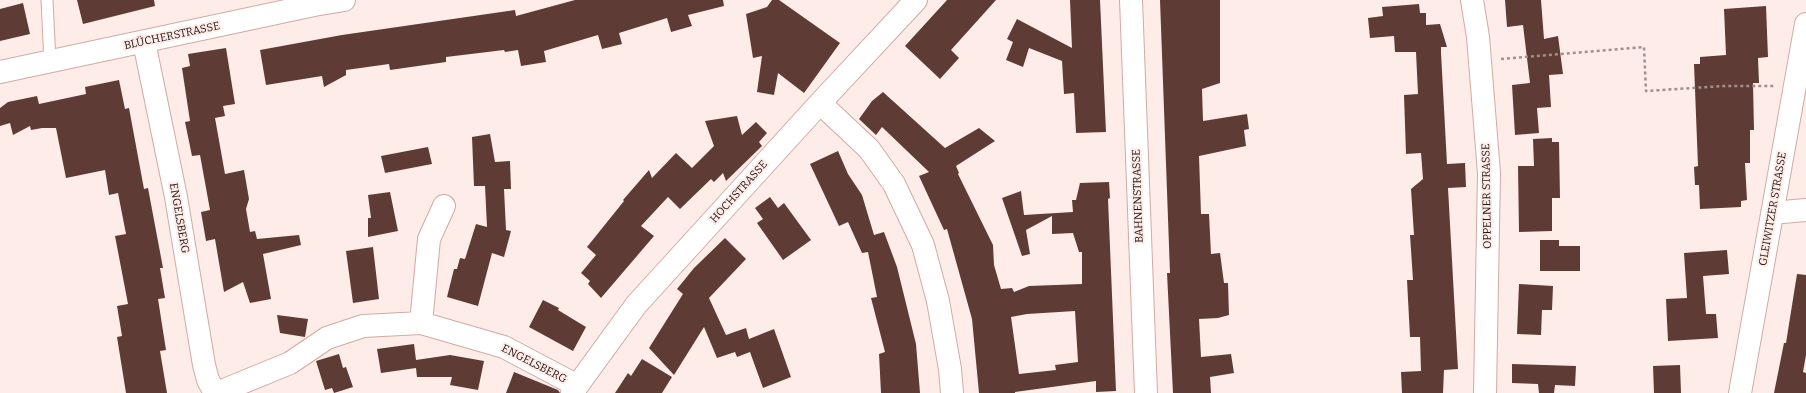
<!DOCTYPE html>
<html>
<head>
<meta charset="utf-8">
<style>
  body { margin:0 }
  canvas { display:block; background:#fdece8 }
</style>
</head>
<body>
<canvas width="1806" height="393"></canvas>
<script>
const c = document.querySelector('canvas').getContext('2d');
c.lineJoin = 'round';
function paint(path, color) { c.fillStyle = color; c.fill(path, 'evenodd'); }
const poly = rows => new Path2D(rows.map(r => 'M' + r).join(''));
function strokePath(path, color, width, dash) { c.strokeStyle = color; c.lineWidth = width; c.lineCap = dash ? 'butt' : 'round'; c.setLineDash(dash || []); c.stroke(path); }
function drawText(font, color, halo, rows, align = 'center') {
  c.font = font + ' Bitter,serif'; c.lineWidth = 4; c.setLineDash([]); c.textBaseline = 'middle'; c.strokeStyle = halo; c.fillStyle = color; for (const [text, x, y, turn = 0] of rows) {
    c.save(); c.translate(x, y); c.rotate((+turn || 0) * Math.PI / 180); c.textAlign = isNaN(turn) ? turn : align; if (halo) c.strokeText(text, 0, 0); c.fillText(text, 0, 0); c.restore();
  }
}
const building = poly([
  [77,0,154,0,155,6,83,24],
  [575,0,723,0,724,6,688,15,692,26,671,32,667,18,619,33,622,44,602,49,598,35,544,51,546,62,521,66,518,50,505,52,504,50,446,57,446,62,390,70,389,64,346,70,346,75,324,87,322,76,266,85,260,50,342,35,515,10,516,16],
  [772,0,779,0,840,43,804,93,778,73,774,95,757,92,762,56,753,58,746,14,767,7],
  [947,0,996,0,951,50,959,58,940,79,905,46],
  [1070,0,1100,0,1106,132,1076,133,1074,93,1064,94,1062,61,1029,48,1023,67,1006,60,1013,42,1007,39,1017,19,1072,48],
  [1160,0,1220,0,1220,83,1202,89,1203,121,1247,114,1249,129,1244,130,1246,146,1199,156,1201,214,1209,214,1211,254,1220,253,1224,283,1228,283,1229,315,1218,318,1199,319,1201,357,1231,354,1234,373,1210,377,1211,393,1173,393,1167,273,1170,273],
  [1505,0,1541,0,1544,39,1558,36,1563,74,1549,75,1551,107,1537,108,1539,133,1515,135,1512,85,1530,83,1523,25,1507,27],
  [23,3,30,34,0,41,0,9],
  [1419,4,1420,13,1426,13,1426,25,1440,24,1447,47,1441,47,1441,53,1447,164,1465,163,1466,187,1448,188,1458,369,1444,370,1443,393,1402,393,1401,372,1421,371,1420,337,1410,337,1407,280,1413,280,1410,235,1414,235,1411,189,1423,179,1421,153,1406,154,1404,95,1418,94,1416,52,1395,52,1394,36,1370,38,1368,18,1383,16,1382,7],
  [1766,6,1768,57,1758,58,1759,83,1753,83,1754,130,1750,130,1750,163,1745,163,1747,200,1741,201,1741,207,1700,209,1699,185,1695,185,1694,167,1698,166,1694,64,1700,64,1700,57,1726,55,1724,9],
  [226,48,235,104,223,106,225,116,215,118,225,174,244,170,249,199,246,209,250,232,255,231,257,239,299,235,301,245,263,254,271,299,250,303,243,282,224,292,215,239,206,241,201,212,210,210,200,155,192,156,185,122,190,121,182,68,190,66,188,54],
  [119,80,125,109,129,108,144,189,148,188,163,268,160,268,165,298,158,299,166,350,160,351,167,393,126,393,117,337,122,336,117,306,128,304,115,236,126,234,118,193,109,195,105,170,66,178,56,128,42,128,31,130,30,126,13,135,10,123,0,126,0,108,8,102,37,96,39,104,86,94,85,87],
  [883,92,945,148,979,128,995,141,956,166,959,173,958,174,993,245,994,265,1001,289,1012,288,1014,292,1029,286,1082,284,1082,252,1079,252,1073,233,1052,234,1052,216,1026,230,1030,254,1022,256,1002,198,1021,191,1024,215,1073,212,1072,200,1076,200,1080,183,1109,182,1110,198,1108,199,1116,391,1096,392,1096,381,1015,392,1015,393,979,393,972,319,947,229,944,230,919,176,929,172,882,127,876,135,859,119,872,101],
  [1075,311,1078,362,1055,365,1056,370,1019,374,1011,317,1027,314],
  [737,116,742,135,756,122,767,133,759,142,762,146,726,181,723,173,714,182,711,179,680,209,668,197,641,226,654,236,601,298,588,284,590,281,581,273,596,255,587,247,624,201,623,200,649,170,652,178,676,153,692,168,714,146,705,121],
  [490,134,495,162,510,161,511,189,504,189,506,230,511,231,504,257,492,253,478,306,447,297,454,269,457,269,460,258,465,259,476,224,487,227,485,186,474,186,472,137],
  [1552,138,1552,142,1559,142,1560,198,1552,198,1552,231,1519,232,1518,166,1534,166,1533,139],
  [428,147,432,164,385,173,381,156],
  [838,151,848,174,862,195,874,235,884,232,897,267,916,344,920,393,881,393,879,354,885,352,871,298,877,297,868,252,862,253,848,222,839,226,810,164],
  [390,192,398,231,368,237,368,218,371,218,368,195],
  [770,197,778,208,784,203,811,240,783,260,757,223,763,219,755,208],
  [725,238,746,259,709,298,726,335,746,328,749,339,774,329,791,377,763,388,750,352,737,357,735,352,717,358,704,327,674,375,649,348,683,294,677,289,694,268],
  [1540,240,1559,240,1559,246,1580,246,1580,271,1540,271],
  [373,247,379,299,353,303,346,251],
  [1727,250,1729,274,1703,276,1706,314,1716,314,1718,338,1668,341,1666,299,1687,298,1684,253],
  [1797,274,1806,275,1806,355,1803,372,1806,373,1806,393,1774,393,1784,343,1786,343],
  [1519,284,1553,286,1552,310,1542,310,1541,335,1517,334],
  [543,300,559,308,558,310,586,327,573,351,529,327],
  [277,315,308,319,305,337,280,333],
  [414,344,416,360,450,355,484,361,478,390,450,385,452,377,417,377,416,368,381,373,377,349],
  [339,354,343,368,346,367,353,387,334,393,332,388,325,390,316,361],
  [642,359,672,377,662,393,615,393,628,373,631,376],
  [1512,364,1576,366,1575,386,1555,385,1554,393,1539,393,1538,384,1512,383],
  [1680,365,1681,393,1654,393,1653,366],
  [514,372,558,390,560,393,506,393]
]);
const path = poly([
  [1501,59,1644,47,1646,91,1723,86,1774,86]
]);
const lane = poly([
  [47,0,50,62]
]);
const street = poly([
  [1131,0,1146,393],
  [1472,0,1478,37,1489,173,1485,393],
  [144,42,176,197,204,365,208,380,215,393],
  [0,72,314,5,344,0],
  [820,103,869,149,894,184,923,245,938,301,950,369,952,393],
  [1772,213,1806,210],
  [421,323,429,239,444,206],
  [217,393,290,363,327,338,363,326,421,323,504,347,576,385],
  [572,393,636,305,820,103,916,0],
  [1740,393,1806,24]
]);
const streetNames = [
  ["BLÜCHERSTRASSE",172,36,-12],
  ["HOCHSTRASSE",739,192,-48],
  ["BAHNENSTRASSE",1138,196,-92],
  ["OPPELNER STRASSE",1487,196,-91],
  ["GLEIWITZER STRASSE",1773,209,-80],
  ["ENGELSBERG",179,218,80],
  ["ENGELSBERG",534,364,27]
];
paint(building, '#5e3c35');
strokePath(lane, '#d2aaa1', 13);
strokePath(street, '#d2aaa1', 24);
strokePath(path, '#a0908d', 2.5, [3, 3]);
strokePath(lane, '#fff', 11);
strokePath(street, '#fff', 22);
drawText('11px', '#261815', '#fdece8', streetNames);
</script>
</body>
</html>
